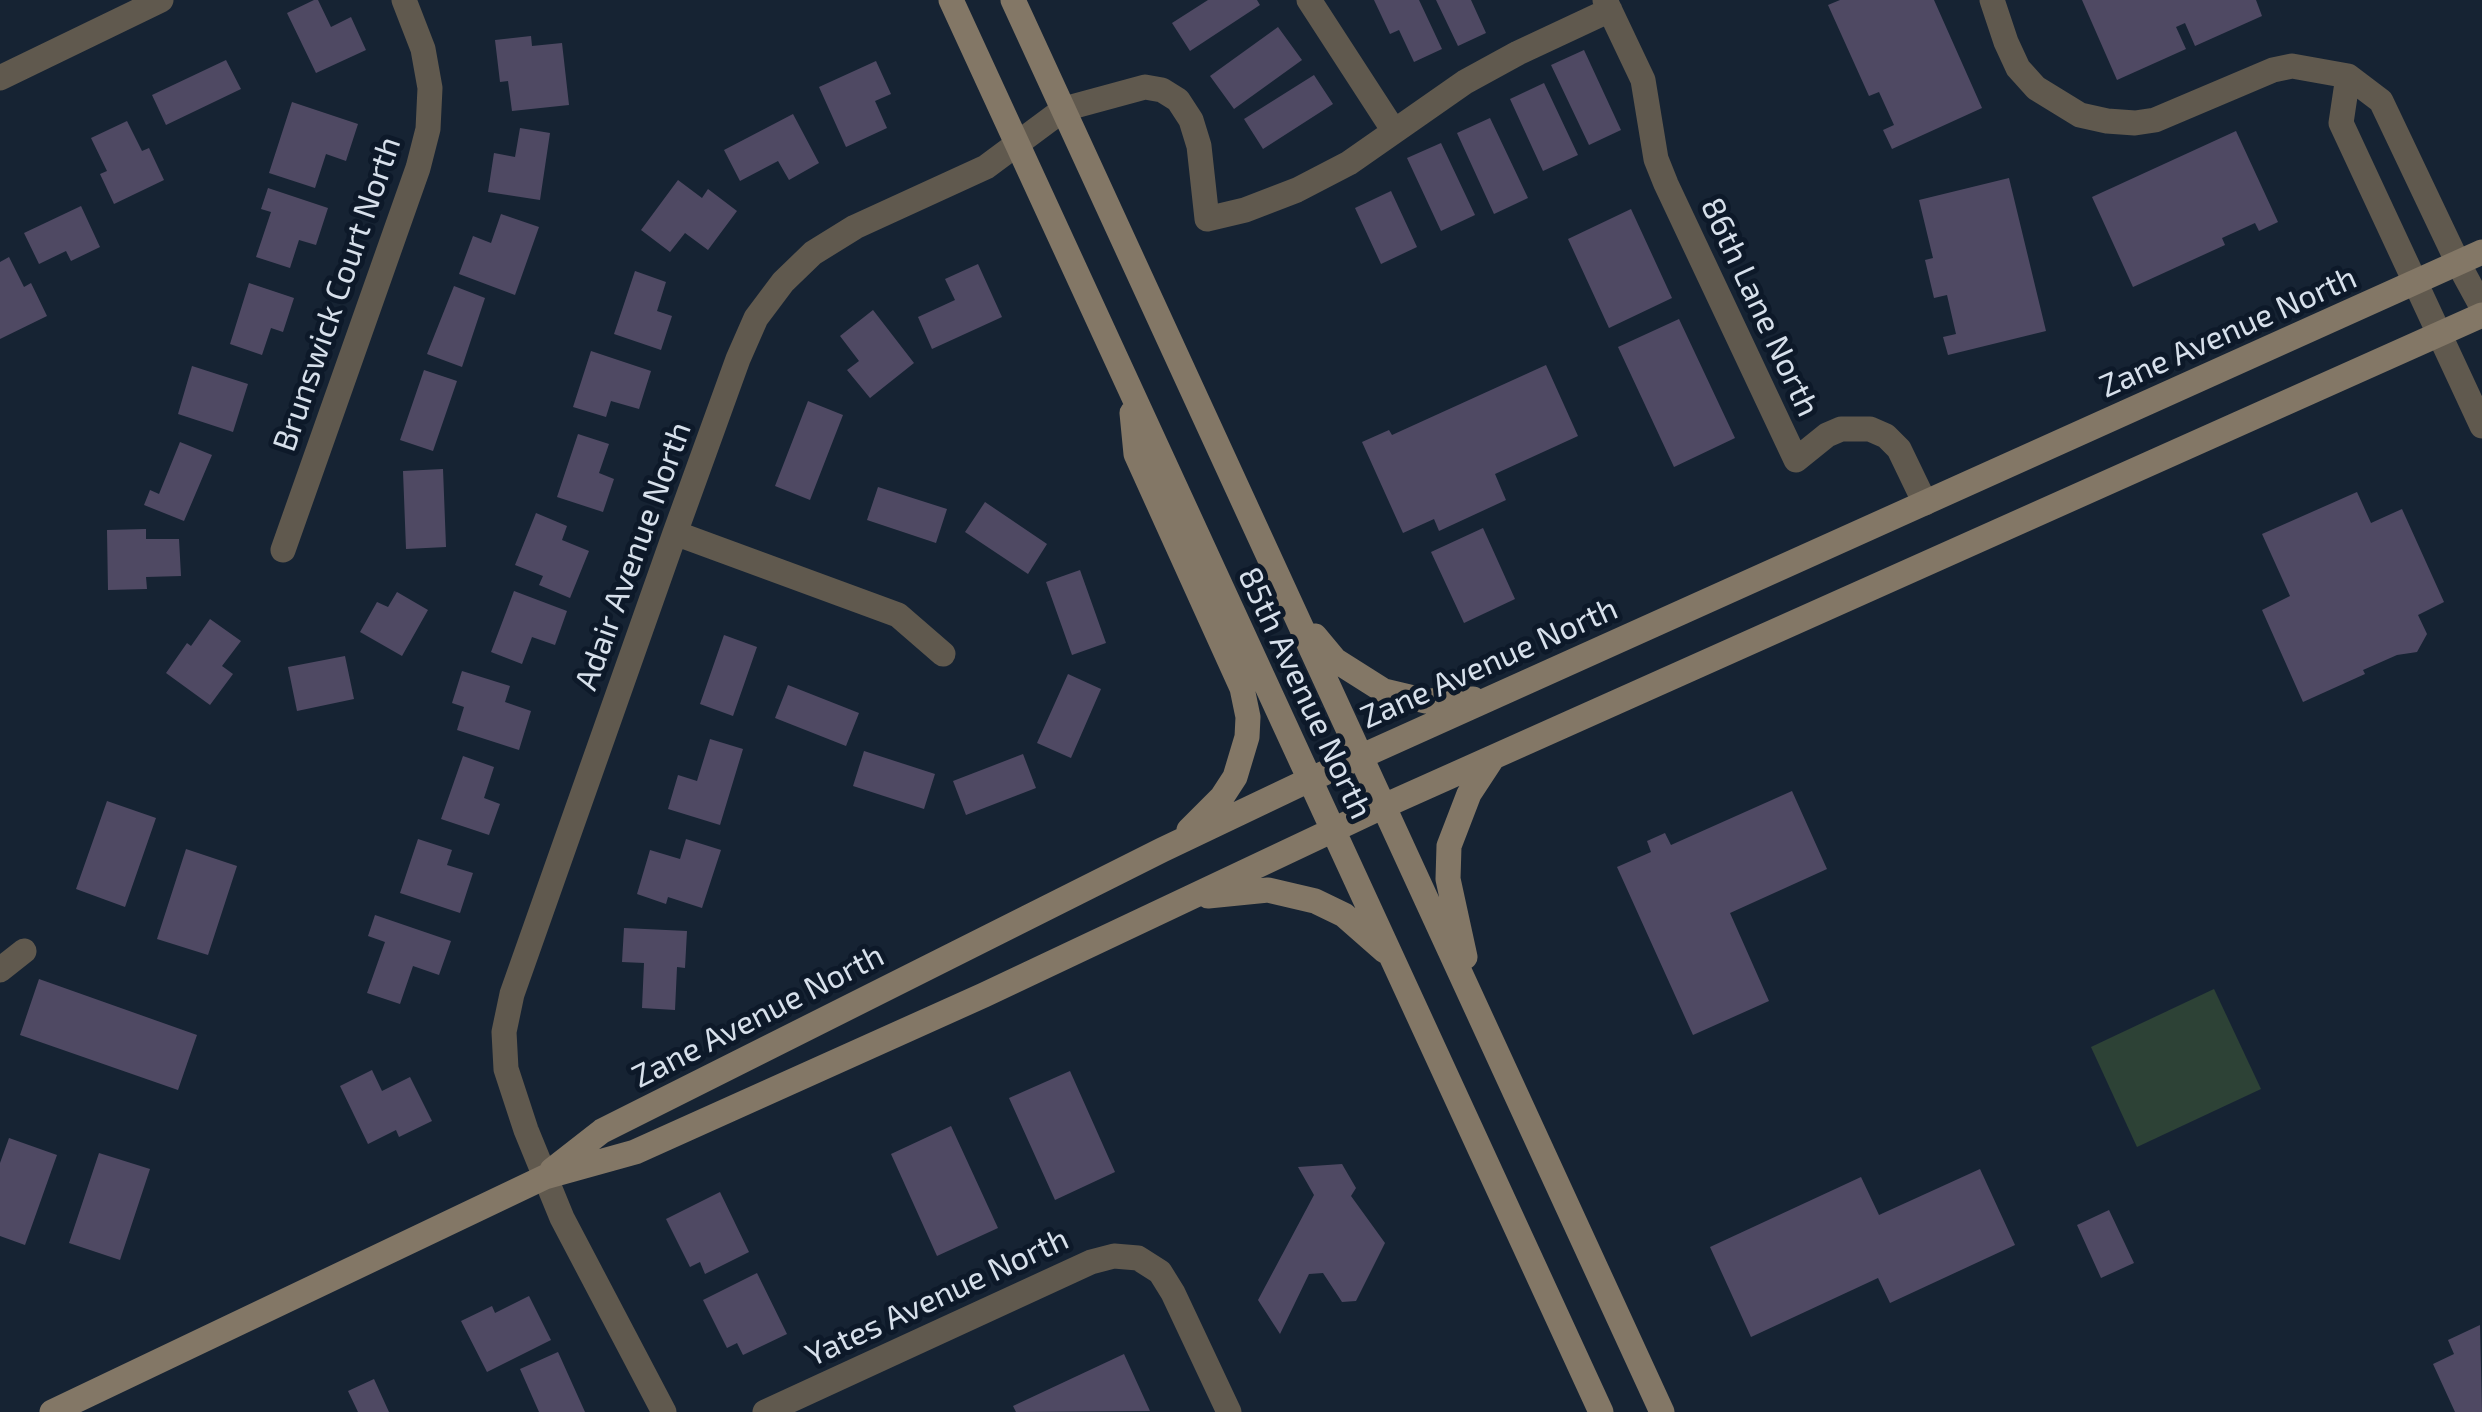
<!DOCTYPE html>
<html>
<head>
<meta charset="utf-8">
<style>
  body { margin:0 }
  canvas { display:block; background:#162333 }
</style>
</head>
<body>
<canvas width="2482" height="1412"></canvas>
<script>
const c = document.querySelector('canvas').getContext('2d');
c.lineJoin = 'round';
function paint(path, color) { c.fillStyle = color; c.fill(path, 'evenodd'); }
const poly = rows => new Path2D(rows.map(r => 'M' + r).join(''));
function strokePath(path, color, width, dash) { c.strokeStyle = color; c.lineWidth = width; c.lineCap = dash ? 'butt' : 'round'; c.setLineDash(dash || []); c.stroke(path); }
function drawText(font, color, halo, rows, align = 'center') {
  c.font = font + ' "Exo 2",sans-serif'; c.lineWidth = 10; c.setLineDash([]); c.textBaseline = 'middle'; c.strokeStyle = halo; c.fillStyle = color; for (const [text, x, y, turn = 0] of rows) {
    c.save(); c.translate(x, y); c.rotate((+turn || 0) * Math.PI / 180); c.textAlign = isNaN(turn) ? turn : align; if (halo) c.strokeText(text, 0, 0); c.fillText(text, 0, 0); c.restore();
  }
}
const green = poly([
  [2214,989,2261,1089,2137,1147,2091,1047]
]);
const building = poly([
  [314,0,318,0,331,27,351,17,366,50,316,73,287,13],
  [1208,0,1257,0,1260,5,1190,51,1172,23],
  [1374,0,1419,0,1442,49,1414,62,1399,30,1390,34],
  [1436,0,1471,0,1486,33,1458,46],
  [1840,0,1934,0,1982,108,1892,149,1883,130,1894,125,1879,92,1869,96,1828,5],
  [2082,0,2256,0,2262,16,2195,46,2185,23,2176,27,2186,49,2117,80],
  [1278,27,1302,60,1234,109,1210,76],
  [531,36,532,46,562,43,569,105,512,111,508,81,500,82,495,40],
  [1584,50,1621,130,1589,145,1551,65],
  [226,60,241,89,166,125,152,95],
  [876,61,891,94,875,101,887,128,846,147,819,87],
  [1314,75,1333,104,1263,149,1244,119],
  [1544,83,1578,155,1543,171,1510,99],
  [292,102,358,124,346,161,326,154,315,188,269,173],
  [793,114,819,163,789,180,778,161,740,181,724,150],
  [1490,118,1528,198,1494,214,1457,133],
  [127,121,142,151,149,148,164,180,114,204,100,174,107,171,91,138],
  [520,128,550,133,540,200,488,192,494,153,515,157],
  [2236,131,2278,222,2259,231,2255,223,2222,238,2225,245,2133,287,2092,197],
  [1441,143,1475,215,1441,231,1407,158],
  [2009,178,2046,331,1948,355,1943,337,1956,334,1947,295,1934,298,1925,260,1933,258,1919,200],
  [678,180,702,198,708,189,737,211,708,250,685,233,670,252,641,230],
  [268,188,328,208,316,245,299,240,290,268,256,257,271,212,261,209],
  [1391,191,1417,247,1381,264,1355,208],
  [81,206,100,247,71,261,66,251,39,264,24,233],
  [1631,209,1672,298,1609,328,1568,239],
  [501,214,539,227,515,295,459,274,473,236,491,243],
  [9,257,24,287,31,283,47,316,0,339,0,262],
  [978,264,1002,317,932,349,918,317,955,300,945,279],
  [635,271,666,282,657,311,672,316,661,350,614,334],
  [249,283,294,298,283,332,271,328,262,355,230,344],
  [454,286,485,298,462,367,427,354],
  [873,310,914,363,870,398,847,370,859,361,840,336],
  [1679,319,1735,438,1674,467,1618,347],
  [591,351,651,371,639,409,611,401,606,417,573,407],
  [1546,365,1578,436,1495,474,1506,500,1439,531,1434,519,1403,533,1362,442,1389,430,1392,435],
  [192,366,248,384,233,432,178,414],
  [424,370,457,381,433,451,400,440],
  [808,401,843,415,810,500,775,486],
  [578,434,609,444,599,473,614,479,603,512,557,497],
  [180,442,212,455,184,521,144,505,150,490,159,494],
  [443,469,446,547,406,549,403,471],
  [878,487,947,509,936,543,867,520],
  [2357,492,2371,523,2402,509,2444,602,2418,615,2427,634,2417,652,2397,655,2363,670,2365,674,2303,702,2262,610,2290,596,2262,534],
  [985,502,1047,544,1028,574,965,532],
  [536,513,567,526,562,540,589,551,570,598,539,585,543,576,515,565],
  [1483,528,1515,599,1464,623,1431,552],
  [146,529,146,539,179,539,181,576,146,577,147,589,108,590,107,530],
  [1080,570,1106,643,1072,655,1046,582],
  [514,591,567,611,555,645,532,637,522,664,491,652],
  [397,592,428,610,402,656,360,632,377,602,388,607],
  [210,619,241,641,222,666,233,674,210,705,166,673,187,643,191,646],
  [724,635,757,647,733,716,700,704],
  [345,656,354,699,297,711,288,667],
  [462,671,510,686,505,702,531,711,519,750,457,730,464,707,452,703],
  [1068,674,1101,689,1071,758,1037,743],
  [788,685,859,713,846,746,775,718],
  [710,739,743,749,720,825,668,809,678,775,697,781],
  [864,751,935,774,924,809,853,786],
  [1023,754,1036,788,966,815,953,781],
  [463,756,494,767,484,798,500,804,489,835,441,819],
  [1792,791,1827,869,1730,913,1769,1001,1693,1035,1617,867,1651,852,1647,841,1665,833,1671,845],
  [107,801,156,818,125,907,76,889],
  [418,839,452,850,447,865,473,873,460,913,400,893],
  [686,839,721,850,702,908,668,897,666,904,637,894,650,850,680,859],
  [186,849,237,866,208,955,157,939],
  [375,915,451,941,439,975,413,966,400,1004,367,993,385,942,368,936],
  [624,928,687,931,685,968,677,967,675,1010,642,1008,644,963,622,962],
  [39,979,197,1035,178,1090,20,1035],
  [372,1070,382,1091,410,1077,432,1121,399,1137,396,1130,368,1144,340,1086],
  [1070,1071,1115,1172,1055,1200,1009,1098],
  [951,1126,998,1228,937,1256,891,1154],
  [9,1138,57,1155,25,1245,0,1236,0,1163],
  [99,1153,150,1169,120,1260,69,1243],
  [1342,1164,1356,1188,1351,1196,1385,1243,1356,1301,1342,1302,1323,1273,1309,1274,1280,1334,1258,1300,1314,1195,1298,1167],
  [1980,1169,2015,1245,1890,1303,1878,1278,1751,1337,1710,1247,1861,1177,1879,1215],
  [720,1192,749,1252,705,1274,700,1262,690,1267,666,1219],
  [2109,1210,2134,1263,2101,1278,2077,1225],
  [757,1273,787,1334,743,1355,737,1343,727,1348,703,1300],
  [529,1296,551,1340,487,1372,461,1321,492,1306,495,1313],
  [2480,1325,2482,1412,2455,1412,2433,1364,2454,1354,2448,1340],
  [558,1352,585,1412,539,1412,520,1369],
  [1124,1354,1150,1411,1016,1412,1013,1406],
  [374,1379,389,1412,358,1412,348,1391]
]);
const minor = poly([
  [1309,0,1394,131],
  [1605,0,1643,80,1656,159,1666,184,1796,460,1827,435,1841,429,1870,429,1886,436,1899,449,1925,503],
  [1992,0,2006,42,2018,68,2036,88,2080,115,2107,121,2135,123,2155,120,2273,70,2292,66,2348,76,2381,101,2458,263],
  [2348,76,2341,123,2416,284],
  [0,78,161,0],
  [675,533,898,615,943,654],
  [283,550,418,168,428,129,430,88,423,49,404,0],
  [0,970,24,951],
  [664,1412,562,1218,526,1130,506,1069,504,1032,512,994,675,533,738,359,756,318,783,282,813,253,855,227,986,167,1064,109,1145,87,1162,90,1178,100,1191,120,1199,146,1207,219,1245,210,1297,190,1349,163,1465,82,1518,53,1610,10],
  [765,1412,1091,1262,1114,1256,1138,1258,1160,1272,1173,1293,1229,1412]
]);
const tertiary = poly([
  [2458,263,2482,307],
  [2416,284,2482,426]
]);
const secondary = poly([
  [951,0,1601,1412],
  [1013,0,1662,1412],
  [1132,413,1136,454,1242,688,1248,717,1247,737,1235,777,1222,797,1189,830],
  [1315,636,1335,660,1384,691,1426,701,1473,699],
  [1208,896,1268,890,1315,901,1344,915,1385,951],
  [1465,957,1448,879,1449,846,1469,794,1492,759],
  [552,1170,602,1131,1162,850,1309,780,2482,252],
  [52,1412,545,1177,635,1152,984,995,1384,806,2482,315]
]);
const streetNames = [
  ["Brunswick Court North",337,294,-71],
  ["86th Lane North",1760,307,65],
  ["Zane Avenue North",2228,332,-24],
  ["Adair Avenue North",633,556,-70],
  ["Zane Avenue North",1489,663,-24],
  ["85th Avenue North",1305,693,65],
  ["Zane Avenue North",758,1016,-27],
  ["Yates Avenue North",937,1297,-25]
];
paint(green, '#2d4236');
paint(building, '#4f4963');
strokePath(minor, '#60594e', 25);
strokePath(tertiary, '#60594e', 25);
strokePath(secondary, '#837766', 25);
drawText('32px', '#d7e0eb', '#0d1929', streetNames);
</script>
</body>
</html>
